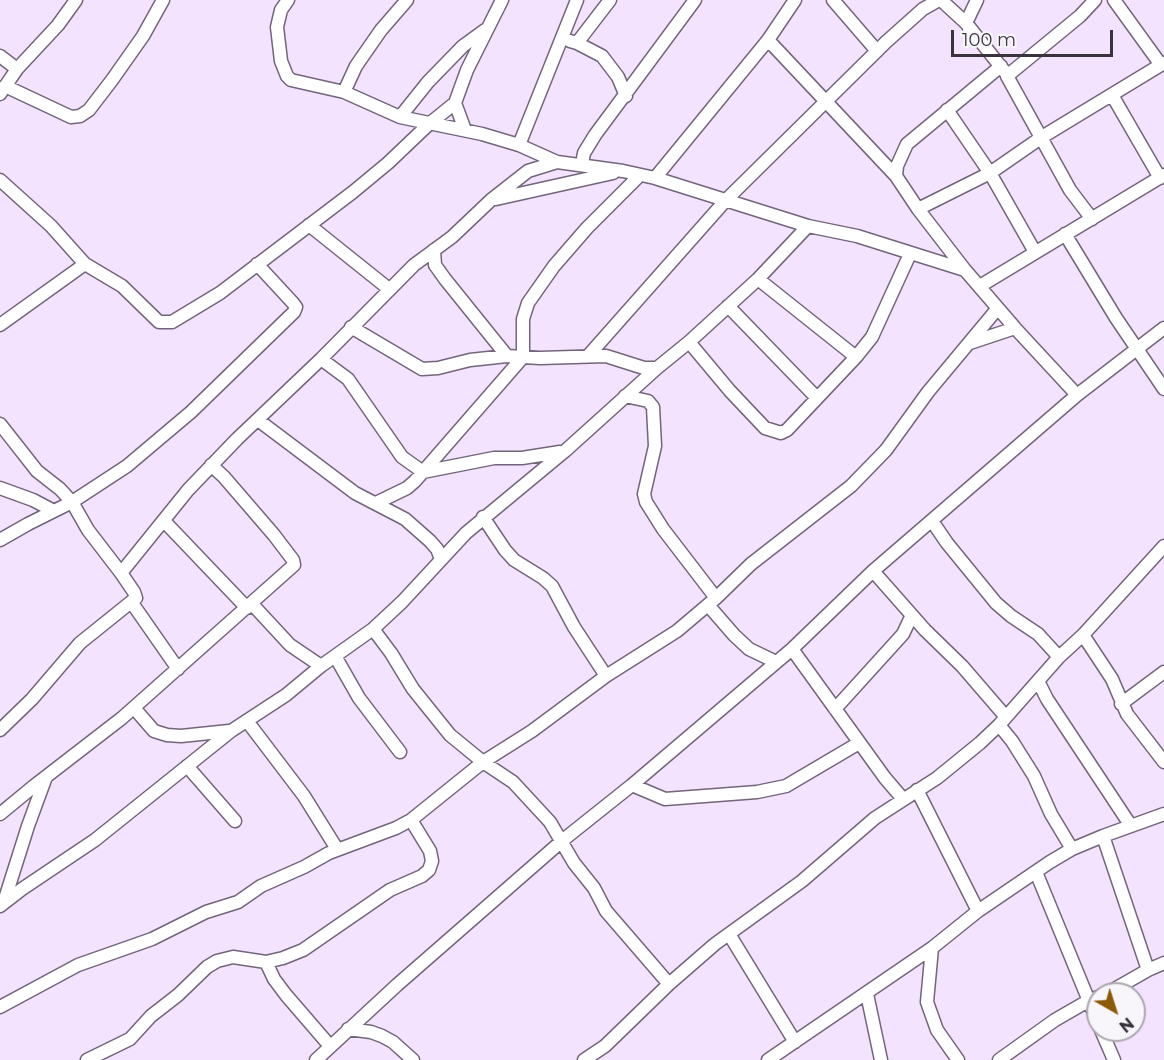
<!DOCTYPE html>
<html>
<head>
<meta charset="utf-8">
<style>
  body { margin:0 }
  #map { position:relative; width:1164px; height:1060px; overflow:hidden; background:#f3e3fe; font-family:Montserrat,sans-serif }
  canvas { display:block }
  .north { position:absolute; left:1086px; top:982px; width:60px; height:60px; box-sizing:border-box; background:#f9f6fb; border:2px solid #aca8af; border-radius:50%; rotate:141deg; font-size:16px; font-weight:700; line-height:24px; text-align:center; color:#39333d }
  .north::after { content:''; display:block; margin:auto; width:21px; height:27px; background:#8c5a04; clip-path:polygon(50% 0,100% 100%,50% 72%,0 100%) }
  .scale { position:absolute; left:951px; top:30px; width:162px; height:27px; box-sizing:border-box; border:3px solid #39333d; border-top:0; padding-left:8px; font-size:18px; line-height:21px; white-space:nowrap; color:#39333d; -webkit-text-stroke:4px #f9f6fb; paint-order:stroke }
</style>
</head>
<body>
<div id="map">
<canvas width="1164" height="1060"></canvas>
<div class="north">N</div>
<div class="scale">100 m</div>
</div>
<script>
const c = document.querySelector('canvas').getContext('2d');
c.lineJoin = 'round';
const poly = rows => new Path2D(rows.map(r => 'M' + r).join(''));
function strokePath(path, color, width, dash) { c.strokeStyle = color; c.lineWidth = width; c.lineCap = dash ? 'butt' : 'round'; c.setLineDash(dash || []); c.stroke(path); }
const minor = poly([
  [288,0,281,10,277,27,281,61,287,76,291,80,344,92],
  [407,0,381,30,356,66,344,92,400,117,482,134,519,145,557,162],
  [833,0,877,51],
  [941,0,966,23,1005,72],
  [1114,0,1161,65],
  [966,23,977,0],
  [768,40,896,176,918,209,965,270,1015,328,1077,395],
  [570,41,577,43,610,0],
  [577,43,602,56,618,77,626,96],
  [0,56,17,69],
  [5,86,71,117,80,116,89,110,112,80,143,36,163,0],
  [0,94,17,69,58,25,76,0],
  [1112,95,1160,178],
  [455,103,465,130],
  [947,110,990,173,1035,252],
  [400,117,428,82,463,46,485,30],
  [519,145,577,0],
  [582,164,584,153,595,135,695,0],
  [896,176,897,166,907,144,1001,66],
  [655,178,768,40,795,0],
  [0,180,51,226,85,264,122,286,159,322,172,322,220,293,353,192,388,163,429,124,455,103,467,70,502,0],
  [496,199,613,173],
  [918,209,990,173,1042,137,1164,63],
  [1092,219,1070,190,1007,76,1080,16,1095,0],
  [309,225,389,289],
  [1065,234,1116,318,1164,389],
  [434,250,435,265,445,279,507,356],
  [758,279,856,357],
  [980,286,1164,175],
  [728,306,817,398],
  [0,325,85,264],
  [351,327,422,369,438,368,470,360,507,356,540,358,606,356,644,368,657,368],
  [689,342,730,391,765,428,781,433,787,430,856,357,872,337,910,254],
  [970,343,1015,328],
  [588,356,726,200,886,42,923,9,939,0],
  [321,359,348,379,402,457,423,472,494,458,522,458,560,452],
  [625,396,648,401,653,407,655,446,644,494,646,502,663,529,716,598],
  [258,420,355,493,405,519,430,541,437,549,441,559],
  [0,424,37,471,60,489,72,502,88,530,121,573,134,592,136,598,80,643,32,699,0,730],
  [0,488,33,500,54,511],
  [376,503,407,488,415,481,523,357,523,319,528,303,554,266,587,228,640,175],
  [483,517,505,550,514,560,543,578,552,586,574,627,606,676,677,631,716,598,751,564,851,486,886,450,928,392,998,308],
  [164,521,247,608],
  [932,521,947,543,996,603,1011,616,1038,634,1059,657],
  [0,540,28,524,72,502,127,466,191,412,294,312,296,307,293,303,257,264],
  [873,571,925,630,962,666,1006,717],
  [121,573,188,490,237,439,321,359,414,265,452,237,491,200,528,171,557,162,623,171,655,178,808,226],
  [132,603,178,669],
  [252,604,290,645,321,666],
  [708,605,734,635,749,649,776,662],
  [373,629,391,653,413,689,450,735,483,762,513,782,550,822,574,863,594,888,606,911,669,984],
  [1083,635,1112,679,1127,714,1164,762],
  [792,649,885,778,903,799],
  [335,656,359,698,400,752],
  [1038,681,1047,699,1131,826],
  [1121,704,1164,672],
  [134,708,154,731,167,735,181,736,229,731],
  [835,709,903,634,912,615],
  [247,721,304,796,337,849],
  [999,725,1012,741,1034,776,1051,814,1072,849],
  [187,766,235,821],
  [632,785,665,799,757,792,786,786,859,743],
  [917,790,978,911],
  [0,814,34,786,122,718,294,565,293,560,274,535,224,477,211,465],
  [1103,836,1148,970],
  [1036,872,1098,1023],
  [4,902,28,826,46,777],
  [0,906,22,889,95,840,231,731,286,695,321,666,373,629,402,602,466,533,565,451,657,368,689,342,758,279,808,226,857,236,965,270],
  [729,934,795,1042],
  [932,948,927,1002,937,1030,958,1060],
  [266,962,274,979,286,995,330,1046],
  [867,994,881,1060],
  [1106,994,1148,970,1164,963],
  [0,1007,78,965,152,939,206,912,238,902,261,886,304,867,329,853,396,828,411,820,483,762,532,731,606,676],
  [348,1029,371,1032,382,1036,393,1042,413,1060],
  [1101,1030,1114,1060],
  [87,1060,130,1039,151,1016,178,995,207,967,217,961,233,957,266,962,283,958,303,950,390,890,422,876,429,870,432,861,430,851,411,820],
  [316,1060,397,985,563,840,632,785,792,649,873,571,1077,395,1164,328],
  [584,1060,605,1046,669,984,715,944,802,881,875,818,937,778,980,743,999,725,1059,657,1083,635,1164,546],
  [768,1060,932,948,978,911,1050,862,1072,849,1103,836,1164,814],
  [999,1060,1055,1020,1088,1001,1098,997]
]);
strokePath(minor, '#73657c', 15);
strokePath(minor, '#fff', 12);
</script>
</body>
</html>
